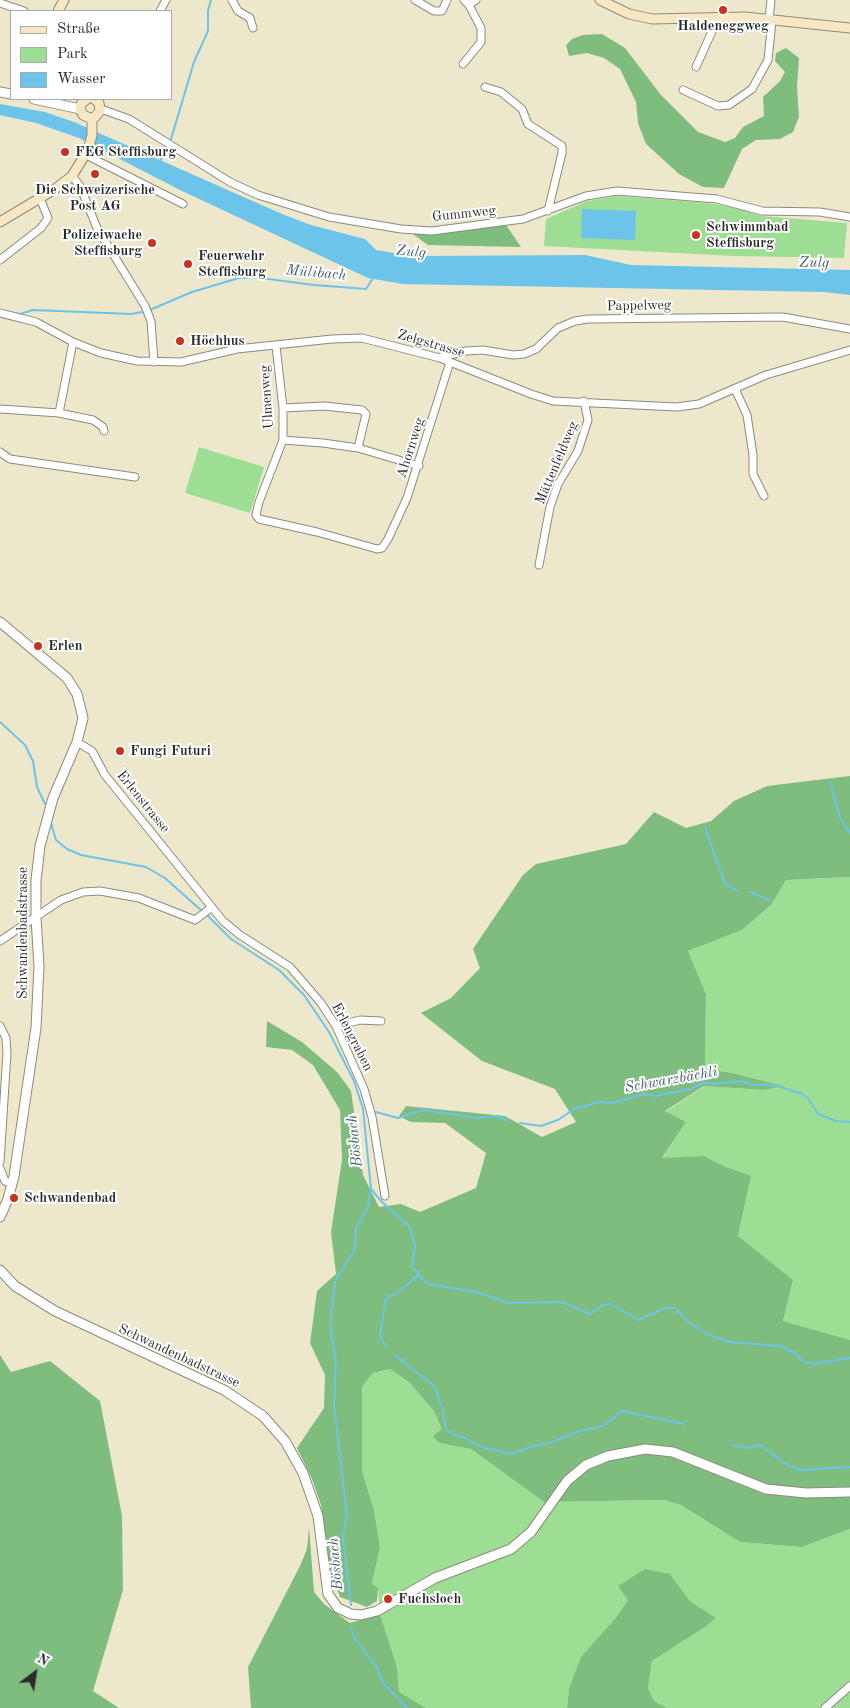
<!DOCTYPE html>
<html>
<head>
<meta charset="utf-8">
<style>
  body { margin:0 }
  #map { position:relative; width:850px; height:1708px; overflow:hidden; background:#ede8cc; font-family:"Old Standard TT",serif }
  canvas { display:block }
  .legend { position:absolute; left:10px; top:10px; width:162px; height:90px; box-sizing:border-box; background:#fff; border:1px solid #aaa; margin:0; padding:6px 9px; list-style:none; font-size:15px; color:#2b2b2b }
  .legend li { display:flex; align-items:center; gap:10px; height:25px }
  .legend b { width:25px; border:1px solid #aaa }
  .north { position:absolute; left:10px; top:1648px; width:50px; height:50px; -webkit-text-stroke:4px #fff; paint-order:stroke; rotate:31deg; font-size:14px; font-weight:700; line-height:20px; text-align:center; color:#2b2b2b }
  .north::after { content:''; display:block; margin:auto; width:18px; height:22px; background:#2b2b2b; clip-path:polygon(50% 0,100% 100%,50% 72%,0 100%) }
</style>
</head>
<body>
<div id="map">
<canvas width="850" height="1708"></canvas>
<ul class="legend">
<li><b style="height:6px;background:#f8e7c3"></b>Straße</li>
<li><b style="height:14px;background:#9dde94"></b>Park</li>
<li><b style="height:14px;background:#6dc4ea"></b>Wasser</li>
</ul>
<div class="north">N</div>
</div>
<script>
const c = document.querySelector('canvas').getContext('2d');
c.lineJoin = 'round';
function paint(path, color) { c.fillStyle = color; c.fill(path, 'evenodd'); }
const poly = rows => new Path2D(rows.map(r => 'M' + r).join(''));
function strokePath(path, color, width, dash) { c.strokeStyle = color; c.lineWidth = width; c.lineCap = dash ? 'butt' : 'round'; c.setLineDash(dash || []); c.stroke(path); }
function drawText(font, color, halo, rows, align = 'center') {
  c.font = font + ' "Old Standard TT",serif'; c.lineWidth = 4; c.setLineDash([]); c.textBaseline = 'middle'; c.strokeStyle = halo; c.fillStyle = color; for (const [text, x, y, turn = 0] of rows) {
    c.save(); c.translate(x, y); c.rotate((+turn || 0) * Math.PI / 180); c.textAlign = isNaN(turn) ? turn : align; if (halo) c.strokeText(text, 0, 0); c.fillText(text, 0, 0); c.restore();
  }
}
const green = poly([
  [616,196,708,203,733,207,762,216,847,223,844,258,734,256,544,246,546,219,587,201],
  [199,447,264,467,250,513,185,493],
  [850,877,850,1340,783,1321,793,1280,738,1237,751,1176,726,1167,704,1156,662,1159,686,1122,665,1112,705,1086,764,1090,783,1086,732,1073,705,1069,706,994,688,951,742,930,771,905,786,880],
  [390,1369,409,1382,434,1411,443,1430,439,1443,471,1449,544,1502,664,1500,681,1505,740,1542,802,1547,850,1529,850,1708,667,1708,654,1701,648,1688,652,1661,705,1627,716,1618,690,1601,670,1574,628,1600,569,1689,567,1708,426,1708,399,1693,397,1667,380,1614,378,1589,372,1585,380,1547,374,1510,362,1471,362,1387,373,1373]
]);
const forest = poly([
  [602,34,625,48,661,95,698,132,725,142,735,138,743,127,764,116,763,97,780,81,785,72,775,61,776,53,786,48,799,58,797,86,799,117,793,132,780,139,756,140,742,149,724,188,703,187,679,174,646,144,638,123,636,102,620,69,604,58,587,53,569,56,566,45,572,39,583,35],
  [506,225,521,247,428,245,413,234],
  [850,776,850,877,786,880,771,905,742,930,688,951,706,994,705,1069,732,1073,784,1086,764,1090,704,1086,665,1111,686,1122,662,1158,704,1156,726,1167,751,1176,738,1236,793,1280,783,1321,850,1340,850,1529,802,1547,740,1542,681,1505,664,1500,544,1502,471,1449,439,1443,433,1436,442,1429,434,1411,409,1382,390,1369,373,1373,362,1387,362,1471,374,1510,380,1547,372,1584,378,1588,377,1601,367,1607,340,1597,329,1566,321,1505,312,1479,297,1448,324,1408,325,1375,310,1343,317,1291,336,1274,331,1232,342,1160,340,1110,313,1065,292,1050,266,1047,267,1021,302,1042,337,1072,351,1091,363,1175,379,1207,401,1204,420,1212,476,1188,486,1153,445,1123,411,1122,399,1116,406,1106,505,1116,542,1137,576,1122,555,1089,482,1061,421,1013,451,998,480,968,473,949,523,875,536,864,626,844,654,812,686,828,711,821,734,801,767,786],
  [0,1355,11,1372,50,1361,100,1401,122,1516,123,1590,93,1691,119,1708,0,1708],
  [309,1527,314,1592,324,1604,350,1623,380,1614,397,1667,399,1692,426,1708,251,1708,248,1667,300,1566,307,1549],
  [645,1569,670,1574,690,1601,716,1618,705,1627,652,1661,648,1688,654,1701,667,1708,567,1708,569,1689,581,1657,615,1619,628,1600,618,1586]
]);
const water = poly([
  [0,104,45,112,74,122,282,214,311,225,365,239,376,250,413,256,585,255,631,265,850,270,850,295,824,292,403,284,368,278,182,191,79,138,36,123,0,115],
  [582,209,636,211,635,240,581,238]
]);
const stream = poly([
  [171,139,194,62,208,31,208,10,211,0],
  [160,161,164,152],
  [152,309,192,292,239,278,253,277,314,285,366,289,373,278],
  [5,311,20,314,33,310,131,314,142,312],
  [0,722,25,745,33,761,37,787,45,804],
  [830,782,840,818,850,833],
  [51,823,56,840,67,849,81,855,146,867,165,878,203,912],
  [705,827,725,884,738,891],
  [750,892,771,901],
  [207,915,231,939,279,970,304,995,329,1032,354,1081,363,1109,371,1189,368,1207,356,1228,355,1249,335,1281,330,1325,336,1362,334,1405,347,1516,343,1536,351,1605],
  [376,1112,398,1118,424,1110,477,1118,496,1116,508,1121],
  [520,1123,541,1126,558,1120,574,1109,599,1102,613,1103,644,1094,655,1096,691,1089,704,1082,712,1084,742,1081,753,1085,774,1085,802,1094,808,1098,818,1114,836,1121,850,1122],
  [371,1189,382,1202,410,1227,415,1247,412,1267,428,1284,476,1292,510,1303,562,1302,590,1314,603,1305,611,1304,638,1320,665,1308,675,1308,687,1321,707,1334,729,1342,780,1346,793,1352,803,1361,813,1364,850,1358],
  [386,1347,380,1335,386,1299,401,1290,418,1275],
  [395,1355,434,1386,443,1411,446,1429,452,1434,463,1437,481,1447,512,1454,533,1446,550,1443,577,1432,603,1426,622,1411,684,1424],
  [732,1445,750,1448,760,1445,789,1466,800,1470,850,1467],
  [351,1627,353,1636,375,1665,384,1684,407,1708]
]);
const minor = poly([
  [232,0,238,11,250,18,253,28],
  [415,0,434,11,442,11,447,0],
  [0,3,24,11],
  [469,5,476,0],
  [160,11,166,0],
  [769,20,771,0],
  [463,64,481,42,481,28,469,5,464,0],
  [696,67,718,18],
  [485,87,501,92,522,109,528,124,562,146,562,153,548,211],
  [683,90,718,106,729,105,752,89,768,60,772,21],
  [101,109,129,119,230,182,258,195,329,217,401,229,432,231,523,219,586,196,617,191,717,199,762,211,820,212,850,217],
  [86,155,183,204],
  [72,176,80,186,97,228,145,306,151,321,154,362],
  [0,260,41,228,48,218,40,198],
  [0,313,36,322,73,342,101,353,137,361,181,362,237,349,332,339,362,338,440,358,531,394,553,401,677,407,699,404,766,375,850,350],
  [276,346,283,408,283,440,259,502,256,515,259,519,317,532,377,549,382,548,388,539,407,498,450,362],
  [441,357,466,351,483,350,513,355,524,354,536,349,558,328,575,321,588,319,783,317,850,329],
  [735,389,747,415,753,455,753,474,764,496],
  [283,408,324,406,362,410,366,414,358,448],
  [0,409,59,413,73,342],
  [59,413,93,420,103,427,104,431],
  [283,440,323,443,358,448,419,466],
  [0,452,10,459,135,477],
  [539,565,550,507,558,484,578,451,588,420,584,401],
  [77,742,92,751,105,775,223,921,240,935,290,967,321,1003,336,1026,364,1089,372,1117,385,1196],
  [0,941,61,900,83,892,100,891,139,898,195,920,211,908],
  [0,1026,6,1038,7,1053,0,1162],
  [336,1026,360,1020,381,1021],
  [0,1168,5,1181,12,1184],
  [825,1708,850,1686]
]);
const tertiary = poly([
  [0,92,11,94],
  [34,99,80,109],
  [0,622,67,678,77,694,83,718,77,742,53,798,40,846,36,880,36,918,39,966,36,1028,14,1176,8,1199,0,1217],
  [0,1270,15,1286,55,1311,224,1390,263,1416,285,1441,303,1473,318,1516,328,1594,338,1608,351,1614,361,1615,377,1611,435,1578,511,1549,531,1532,567,1481,586,1465,608,1456,645,1449,673,1452,766,1489,806,1493,850,1492]
]);
const secondary = poly([
  [600,0,629,14,652,19,745,17,850,28],
  [58,11,64,0],
  [87,99,81,104,80,109,83,115,90,118,95,117,100,111,99,103,94,99],
  [0,222,55,189,72,176,88,150,92,135,92,118]
]);
const markers = [
  [723,10,5,"#c8321e"],
  [65,152,5,"#c8321e"],
  [95,174,5,"#c8321e"],
  [696,235,5,"#c8321e"],
  [152,243,5,"#c8321e"],
  [188,264,5,"#c8321e"],
  [180,341,5,"#c8321e"],
  [38,646,5,"#c8321e"],
  [120,751,5,"#c8321e"],
  [14,1198,5,"#c8321e"],
  [388,1599,5,"#c8321e"]
];
const poiNames = [
  ["Haldeneggweg",723,26,"center"],
  ["FEG Steffisburg",75,152],
  ["Die Schweizerische",95,190,"center"],
  ["Post AG",95,206,"center"],
  ["Schwimmbad",706,227],
  ["Steffisburg",706,243],
  ["Polizeiwache",142,235,"right"],
  ["Steffisburg",142,251,"right"],
  ["Feuerwehr",198,256],
  ["Steffisburg",198,272],
  ["Höchhus",190,341],
  ["Erlen",48,646],
  ["Fungi Futuri",130,751],
  ["Schwandenbad",24,1198],
  ["Fuchsloch",398,1599]
];
const streetNames = [
  ["Gummweg",464,214,-6],
  ["Pappelweg",639,306,-1],
  ["Zelgstrasse",431,344,16],
  ["Ulmenweg",267,397,-94],
  ["Ahornweg",411,448,-72],
  ["Mättenfeldweg",557,463,-67],
  ["Erlenstrasse",143,802,51],
  ["Schwandenbadstrasse",23,933,-90],
  ["Erlengraben",352,1037,63],
  ["Schwandenbadstrasse",179,1356,25]
];
const waterNames = [
  ["Zulg",411,252,5],
  ["Zulg",814,263,1],
  ["Mülibach",316,273,5],
  ["Schwarzbächli",671,1080,-10],
  ["Bösbach",355,1141,-96],
  ["Bösbach",336,1564,-95]
];
paint(green, '#9dde94');
paint(forest, '#7ebd7e');
paint(water, '#6dc4ea');
strokePath(stream, '#6dc4ea', 2);
strokePath(minor, '#8c8a7c', 9);
strokePath(tertiary, '#8c8a7c', 11);
strokePath(secondary, '#8c8a7c', 11);
strokePath(minor, '#fff', 7);
strokePath(tertiary, '#fff', 9);
strokePath(secondary, '#f8e7c3', 9);
for (const [x, y, r, color] of markers) { const dot = new Path2D(); dot.arc(x, y, r, 0, 2 * Math.PI); c.fillStyle = color; c.fill(dot); strokePath(dot, '#fff', 2); }
drawText('bold 14px', '#2b2b2b', '#fff', poiNames, 'left');
drawText('14px', '#2b2b2b', '#fff', streetNames);
drawText('italic 15px', '#42616e', '#fff', waterNames);
</script>
</body>
</html>
